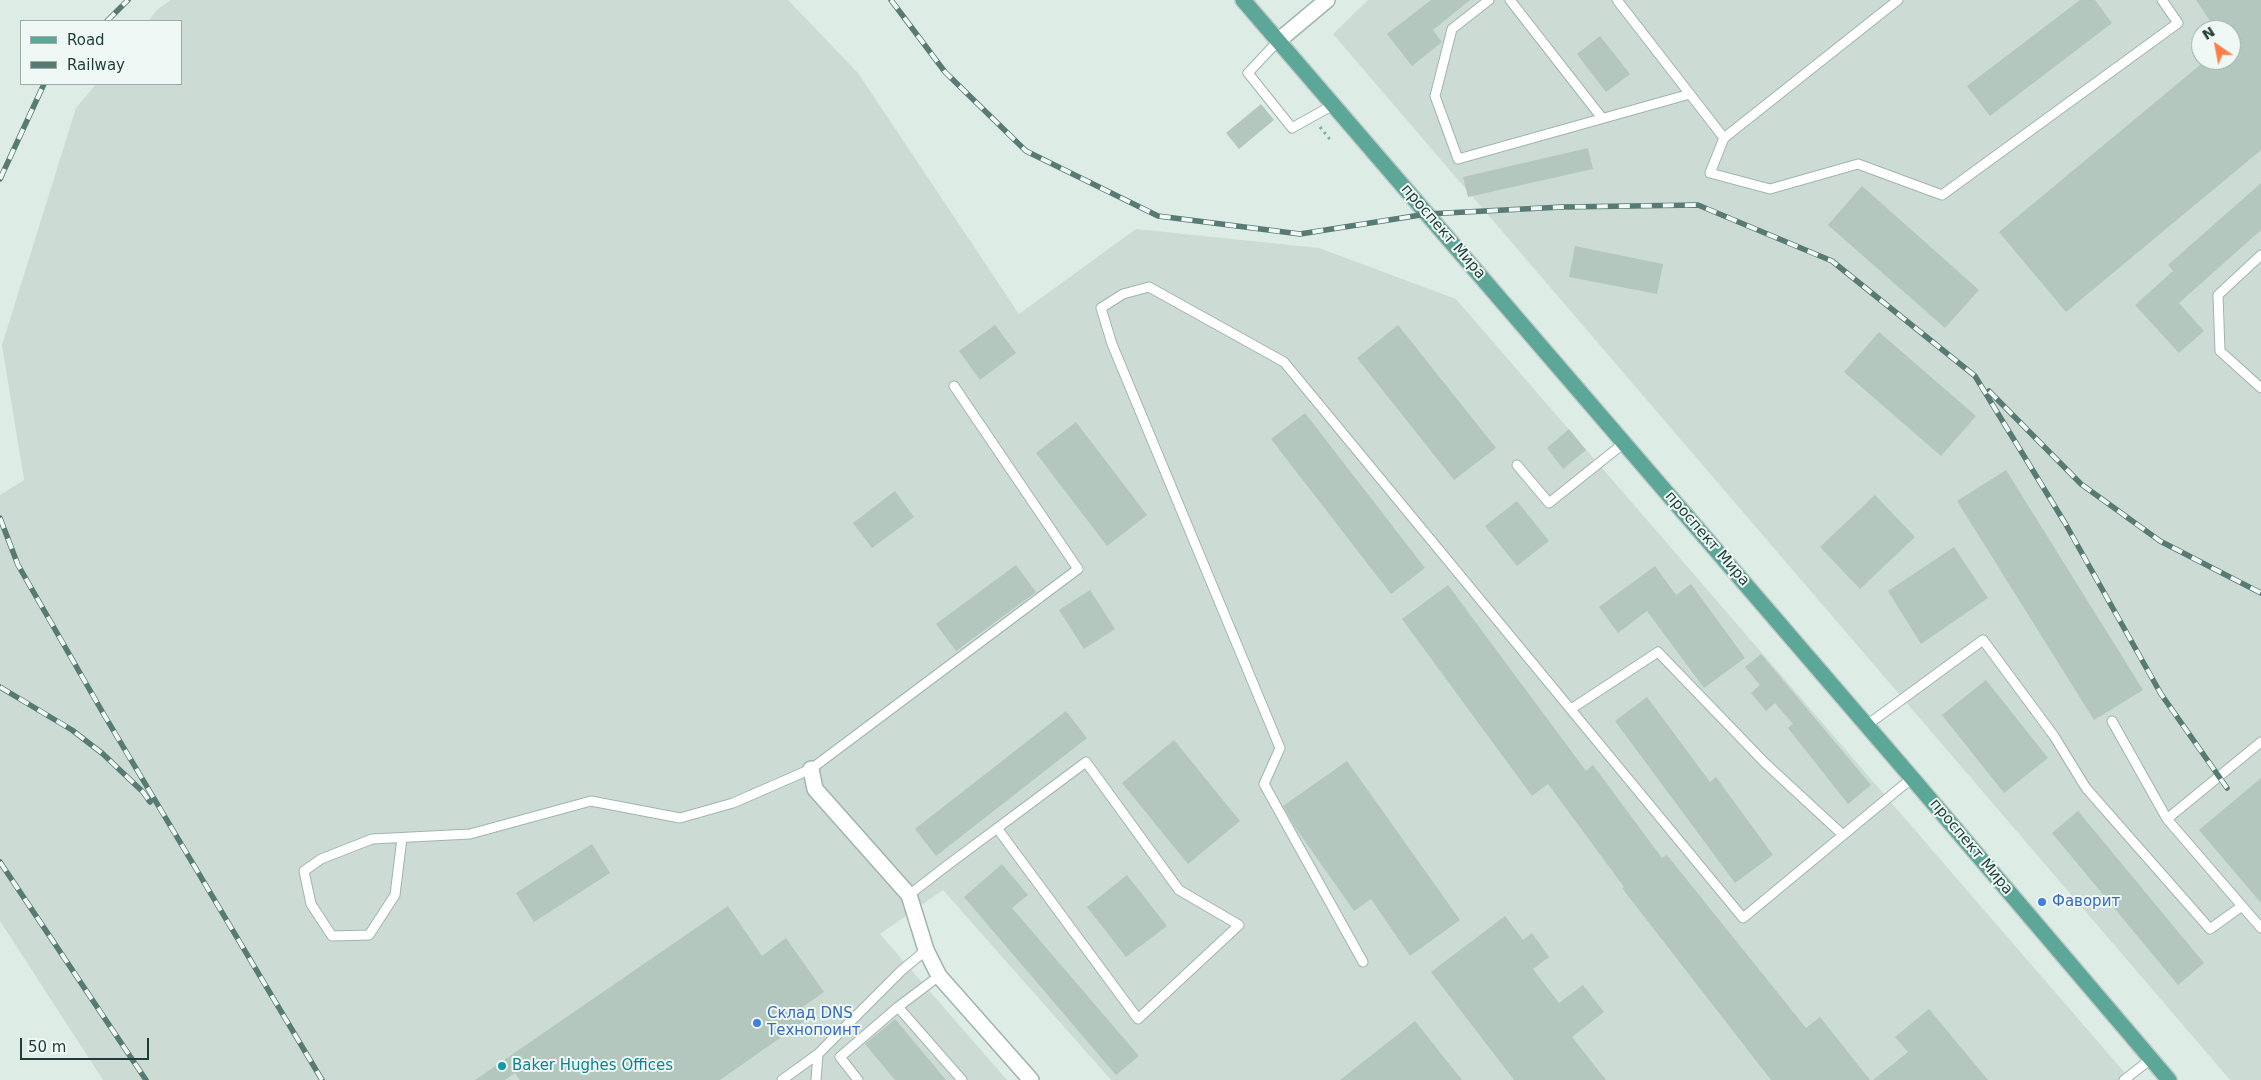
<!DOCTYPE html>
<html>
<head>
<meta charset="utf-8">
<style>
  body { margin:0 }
  #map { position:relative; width:2261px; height:1080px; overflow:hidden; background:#deece6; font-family:"DejaVu Sans",sans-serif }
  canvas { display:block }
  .legend { position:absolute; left:20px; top:20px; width:162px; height:65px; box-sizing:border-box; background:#eff8f4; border:1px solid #9bada8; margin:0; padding:6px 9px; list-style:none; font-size:15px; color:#1d3d36 }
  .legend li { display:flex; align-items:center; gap:10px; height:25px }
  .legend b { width:25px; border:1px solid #9bada8 }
  .north { position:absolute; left:2191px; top:20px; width:50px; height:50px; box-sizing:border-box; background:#eff8f4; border:1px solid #9bada8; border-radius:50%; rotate:327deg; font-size:14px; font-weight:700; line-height:20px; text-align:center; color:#1d3d36 }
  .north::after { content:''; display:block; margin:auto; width:18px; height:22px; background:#ff7f49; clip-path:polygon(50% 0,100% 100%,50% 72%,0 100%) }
  .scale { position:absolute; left:20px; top:1038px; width:129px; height:22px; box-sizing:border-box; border:2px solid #1d3d36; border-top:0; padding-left:6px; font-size:15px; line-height:18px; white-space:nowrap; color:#1d3d36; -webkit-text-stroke:4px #eff8f4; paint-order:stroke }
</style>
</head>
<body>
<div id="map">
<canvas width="2261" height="1080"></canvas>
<ul class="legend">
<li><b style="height:6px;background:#5da798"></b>Road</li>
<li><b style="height:6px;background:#577a72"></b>Railway</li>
</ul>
<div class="north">N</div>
<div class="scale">50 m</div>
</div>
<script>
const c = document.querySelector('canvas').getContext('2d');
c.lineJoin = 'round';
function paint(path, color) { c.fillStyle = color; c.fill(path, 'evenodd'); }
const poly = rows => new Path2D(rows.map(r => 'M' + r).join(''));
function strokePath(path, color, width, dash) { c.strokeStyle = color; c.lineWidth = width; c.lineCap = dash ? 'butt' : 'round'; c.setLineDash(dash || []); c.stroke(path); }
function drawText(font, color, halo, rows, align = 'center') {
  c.font = font + ' "DejaVu Sans",sans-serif'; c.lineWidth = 4; c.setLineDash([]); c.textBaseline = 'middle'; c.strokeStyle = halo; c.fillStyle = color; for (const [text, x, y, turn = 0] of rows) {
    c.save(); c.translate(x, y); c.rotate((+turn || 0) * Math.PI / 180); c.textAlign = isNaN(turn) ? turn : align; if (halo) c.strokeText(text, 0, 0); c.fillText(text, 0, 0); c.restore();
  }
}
const built = poly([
  [171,0,788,0,858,73,1019,314,1136,229,1319,248,1456,299,2131,1080,1111,1080,943,890,880,934,1007,1080,103,1080,0,921,0,495,24,480,2,345,76,108,96,84,181,84,181,21,148,21,159,8],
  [1368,0,2261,0,2261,1080,2230,1080,1333,34],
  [2201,30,2231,30,2231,60,2201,60]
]);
const building = poly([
  [1431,0,1470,0,1433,30,1442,42,1412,66,1387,34],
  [2080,0,2095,0,2112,23,1990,116,1967,86],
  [2196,0,2261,0,2261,150,2066,312,1999,232,2206,60,2231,60,2231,30,2216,30],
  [1600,36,1630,74,1606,92,1577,54],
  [1261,104,1274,120,1239,149,1226,133],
  [1588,148,1593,169,1468,197,1463,177],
  [2261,183,2261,230,2179,303,2204,331,2179,353,2135,305,2173,271,2168,265],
  [1862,186,1979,290,1945,328,1828,225],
  [1575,246,1663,264,1657,294,1569,277],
  [995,325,1016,353,980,380,959,351],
  [1398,325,1496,448,1454,480,1357,358],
  [1879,332,1976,416,1941,456,1844,372],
  [1305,413,1425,568,1391,594,1271,439],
  [1076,422,1147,515,1107,546,1036,453],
  [1569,429,1586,450,1563,469,1547,448],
  [2006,470,2143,690,2094,720,1957,501],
  [895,491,914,517,872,548,853,523],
  [1875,495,1915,537,1860,589,1820,547],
  [1517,501,1549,541,1517,566,1485,526],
  [1954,547,1988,598,1921,644,1888,591],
  [1016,565,1036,592,956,651,936,624],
  [1655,566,1676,595,1691,584,1745,658,1704,688,1647,611,1618,633,1599,607],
  [1448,585,1586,771,1593,765,1662,858,1667,855,1806,1028,1820,1017,1870,1080,1771,1080,1622,888,1624,887,1548,784,1532,796,1402,619],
  [1090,590,1115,629,1084,649,1059,610],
  [1761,654,1871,785,1848,804,1788,728,1793,724,1775,703,1766,711,1751,693,1760,685,1745,667],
  [1986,680,2048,758,2004,793,1942,715],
  [1647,697,1710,782,1716,777,1773,855,1735,883,1615,721],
  [1066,711,1087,738,936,856,915,829],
  [1174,740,1240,821,1188,864,1122,783],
  [1347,761,1460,920,1410,956,1371,899,1354,911,1295,827,1283,806],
  [2261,778,2261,903,2199,830],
  [2078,811,2204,963,2178,985,2052,833],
  [592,844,610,873,534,922,516,893],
  [1002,864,1028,895,1012,908,1139,1056,1116,1075,964,897],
  [1127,875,1167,926,1126,957,1087,907],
  [728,906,762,956,786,938,824,992,800,1009,807,1019,720,1080,520,1080,515,1073,505,1080,475,1080],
  [1505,916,1523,940,1532,933,1549,957,1533,969,1559,1003,1583,985,1604,1012,1572,1037,1606,1080,1514,1080,1431,972],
  [1929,1009,1988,1080,1873,1080,1908,1052,1895,1037],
  [895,1019,946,1080,895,1080,865,1044],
  [1415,1021,1462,1080,1340,1080]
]);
const path = poly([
  [1320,127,1332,142]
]);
const service = poly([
  [1489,0,1452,29,1435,96,1458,159,1690,94],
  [1510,0,1602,118],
  [1617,0,1724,138],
  [1898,0,1724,138,1710,173,1770,189,1858,164,1942,195,2178,23,2162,0],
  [1278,41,1248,73,1292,128,1333,105],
  [2261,255,2218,295,2220,351,2261,388],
  [1517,465,1549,503,1624,443],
  [1571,709,1658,652,1765,763,1843,835],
  [2112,721,2167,819],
  [1867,725,1983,640,2054,736,2086,788,2210,929,2242,906],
  [2261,742,2167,819,2261,928],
  [402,838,395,895,369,935,332,936,311,904,304,871,321,859,372,839,470,834,591,801,680,818,733,803,811,769,1078,569,954,386],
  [909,895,945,867,1086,762,1179,890,1239,925,1138,1019,997,828],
  [1363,962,1264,784,1280,748,1112,344,1101,308,1123,294,1149,287,1284,362,1743,918,1912,778],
  [898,1007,962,1080],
  [782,1080,818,1054,901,971,926,950],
  [816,1080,818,1054],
  [858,1080,840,1057,898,1007,939,976],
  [2124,1080,2151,1059]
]);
const minor = poly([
  [1278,41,1327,0],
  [811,769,815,789,909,895,926,950,939,976,1031,1080]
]);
const primary = poly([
  [1243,0,1912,778,2169,1080]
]);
const rail = poly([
  [891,0,945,72,1026,151,1158,216,1300,234,1427,214,1562,207,1698,205,1832,261,1975,376,2065,523,2161,694,2227,788],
  [107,21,128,0],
  [0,179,44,84],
  [1989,391,2081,484,2160,541,2261,593],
  [0,518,18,565,103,713,322,1080],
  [0,687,72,730,103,754,143,792,150,802],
  [0,862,146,1080]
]);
const markers = [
  [2042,902,5,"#3f7fe0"],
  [757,1023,5,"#3f7fe0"],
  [502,1066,5,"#0f9aa8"]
];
const streetNames = [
  ["проспект Мира",1443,232,49],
  ["проспект Мира",1707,539,49],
  ["проспект Мира",1971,847,50]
];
const shopNames = [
  ["Фаворит",2052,902],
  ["Склад DNS",767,1014],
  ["Технопоинт",767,1031]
];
const cultureNames = [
  ["Baker Hughes Offices",512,1066]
];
paint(built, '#ccdcd5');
paint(building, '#b3c7bf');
strokePath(service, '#a0b4ae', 11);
strokePath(minor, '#a0b4ae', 18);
strokePath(primary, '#c0c9c7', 18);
strokePath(path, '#7ab3a4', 3, [2.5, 4]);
strokePath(service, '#fff', 9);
strokePath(minor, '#fff', 15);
strokePath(primary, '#5da798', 15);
strokePath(rail, '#577a72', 5.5);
strokePath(rail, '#eff8f4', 4, [11]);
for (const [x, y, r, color] of markers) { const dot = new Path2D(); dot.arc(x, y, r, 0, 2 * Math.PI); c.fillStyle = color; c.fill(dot); strokePath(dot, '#eff8f4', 2); }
drawText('15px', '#1d3d36', '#eff8f4', streetNames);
drawText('15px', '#366cbe', '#eff8f4', shopNames, 'left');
drawText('15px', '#0d838f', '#eff8f4', cultureNames, 'left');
</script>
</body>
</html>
